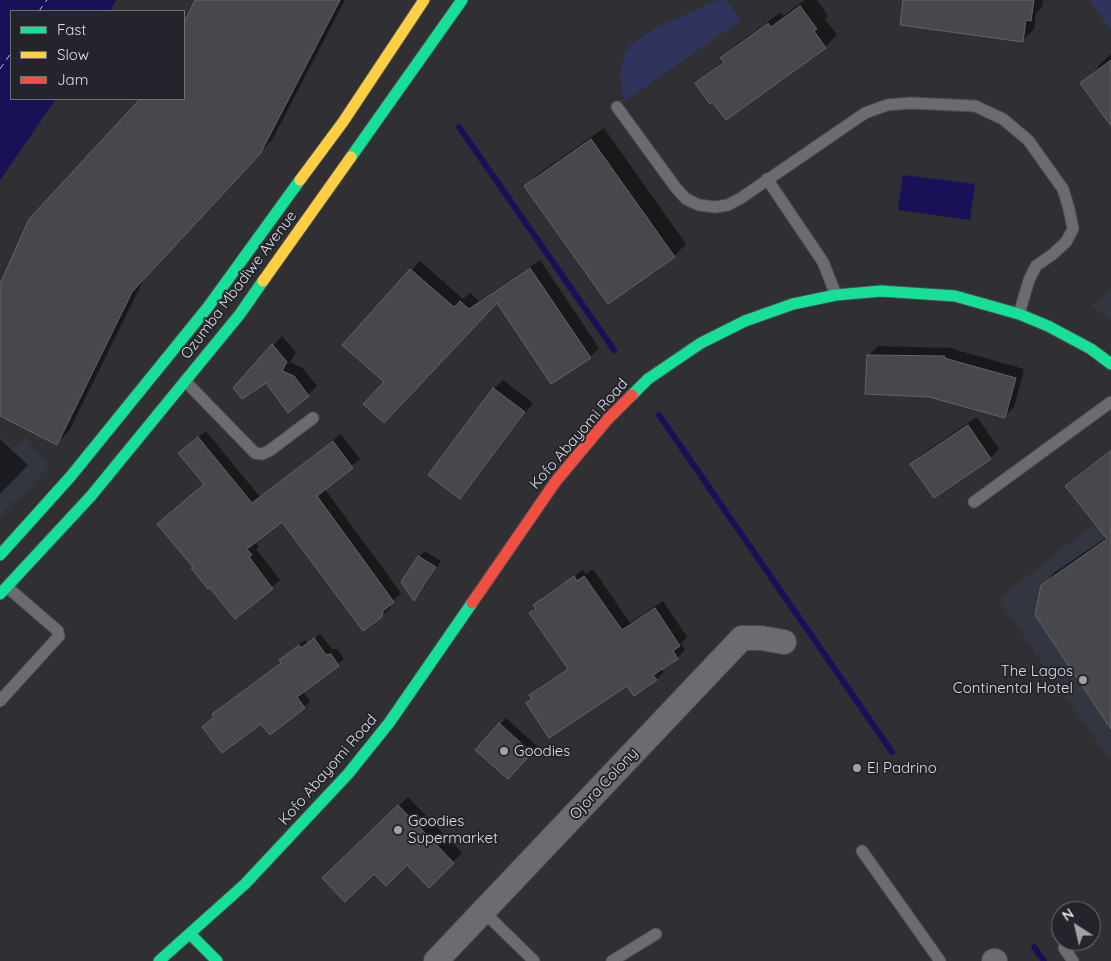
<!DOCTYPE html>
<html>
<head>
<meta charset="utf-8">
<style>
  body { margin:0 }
  #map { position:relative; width:1111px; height:961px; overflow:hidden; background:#303034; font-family:Quicksand,sans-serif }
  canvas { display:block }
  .legend { position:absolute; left:10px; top:10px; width:175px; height:90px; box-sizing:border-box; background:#24252c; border:1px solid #6e6f75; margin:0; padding:6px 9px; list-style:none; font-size:15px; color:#dedfe3 }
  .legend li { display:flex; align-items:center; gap:10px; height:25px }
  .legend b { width:25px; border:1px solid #6e6f75 }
  .north { position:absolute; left:1051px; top:901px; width:50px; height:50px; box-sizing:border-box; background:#24252c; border:1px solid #6e6f75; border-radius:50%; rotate:325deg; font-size:14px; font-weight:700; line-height:20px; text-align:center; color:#dedfe3 }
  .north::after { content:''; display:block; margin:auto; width:18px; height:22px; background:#a1a2a6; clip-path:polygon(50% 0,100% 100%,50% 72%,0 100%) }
</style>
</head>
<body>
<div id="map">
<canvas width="1111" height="961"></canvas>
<ul class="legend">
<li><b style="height:6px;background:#16e098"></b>Fast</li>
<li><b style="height:6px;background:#ffcf43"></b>Slow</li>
<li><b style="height:6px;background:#f24e42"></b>Jam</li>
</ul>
<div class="north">N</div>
</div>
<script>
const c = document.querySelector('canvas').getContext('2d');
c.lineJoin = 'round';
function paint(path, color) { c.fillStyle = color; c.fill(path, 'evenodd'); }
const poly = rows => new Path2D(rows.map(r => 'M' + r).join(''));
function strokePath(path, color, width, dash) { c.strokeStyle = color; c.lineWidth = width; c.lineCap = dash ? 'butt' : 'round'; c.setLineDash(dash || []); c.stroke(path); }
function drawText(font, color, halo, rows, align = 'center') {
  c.font = font + ' Quicksand,sans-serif'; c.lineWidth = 4; c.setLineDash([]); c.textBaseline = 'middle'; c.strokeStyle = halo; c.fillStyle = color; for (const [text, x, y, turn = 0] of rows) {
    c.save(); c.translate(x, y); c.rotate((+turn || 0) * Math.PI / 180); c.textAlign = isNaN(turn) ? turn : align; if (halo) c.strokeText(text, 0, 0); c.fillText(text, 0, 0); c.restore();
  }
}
const built = poly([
  [1111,290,1111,321,1091,305],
  [0,435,14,448,26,438,49,466,17,501,11,502,12,509,4,509,5,517,0,517],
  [1111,511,1111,762,998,599]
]);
const green = poly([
  [719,0,726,0,741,20,625,101,620,79,624,56,631,44,656,28],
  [1090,0,1111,0,1111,31]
]);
const water = poly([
  [0,0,116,0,110,11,11,11,11,99,56,99,0,180],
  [903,175,975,184,970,220,898,210]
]);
const shadow = poly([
  [197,0,345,0,272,140,144,279,69,431,57,443,0,414,0,287,30,219,142,99,184,99,184,26],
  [805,0,817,0,828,16,825,19,837,35,825,47,697,83,709,72,724,60,722,58,734,46,781,12,783,16],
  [904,0,1043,0,1042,7,1036,13,1034,29,1022,41],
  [1111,54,1111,124,1082,83,1099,67,1098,66],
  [604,128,686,244,674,256,526,186,538,174],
  [540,260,599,348,590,357,552,382,497,301,385,382,344,345,420,261,463,299,470,293,479,301],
  [282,336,296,352,290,362,303,368,317,386,308,395,266,381,234,388],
  [878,346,953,348,953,349,1024,369,1014,407,1005,416,869,355],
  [503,380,533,403,469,488,460,497,494,389],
  [977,417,999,449,990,458,934,497,912,464,921,455],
  [206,431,260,497,341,434,360,459,324,488,401,593,390,604,390,608,382,616,282,521,255,542,259,546,256,549,280,580,235,617,194,567,166,517,205,483,188,445],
  [0,439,28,465,0,494],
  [1111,449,1111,727,1042,586,1054,573,1107,537,1067,486,1079,474],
  [425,551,441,561,420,594,414,599,419,557],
  [593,569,630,623,663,601,687,637,681,644,685,650,677,658,661,668,664,672,656,680,533,698,531,695,539,687,568,668,531,614,537,608,535,605,542,597,583,570,586,574],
  [320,634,332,649,337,649,344,659,303,691,310,701,304,707,262,722,215,717,213,714,219,708,282,662,280,660,286,654,305,640,308,643],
  [506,718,537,746,514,772,500,724],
  [408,797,462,853,429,886,407,864,374,872,324,878]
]);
const stream = poly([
  [459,127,614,350],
  [659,415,892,752],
  [1034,947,1044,961]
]);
const ferry = poly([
  [39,11,47,0],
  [0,69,11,53]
]);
const building = poly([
  [195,0,340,0,260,154,132,292,57,445,0,416,0,284,29,219,140,99,184,99,184,23,195,0],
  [903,0,1034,0,1031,21,1026,20,1023,42,900,25,903,0],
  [800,6,817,29,814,31,826,48,726,120,712,102,710,104,695,83,724,62,720,58,768,23,771,27,800,6],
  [1111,60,1111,126,1080,83,1111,60],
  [591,139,675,257,608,304,524,186,591,139],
  [530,268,591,358,551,384,497,303,384,423,363,404,384,382,342,345,410,269,454,307,460,301,469,309,530,268],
  [272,344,287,362,282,371,294,376,309,396,288,413,266,383,242,399,233,388,272,344],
  [867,355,945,356,944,358,1016,378,1005,418,929,397,865,394,867,355],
  [493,388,525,412,460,499,428,475,493,388],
  [968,425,991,459,934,498,910,464,968,425],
  [198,437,252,503,333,441,353,468,317,496,394,602,383,611,382,617,363,631,282,522,247,549,252,555,249,557,273,589,235,619,210,588,208,589,191,568,193,567,157,524,204,484,178,453,198,437],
  [1111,450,1111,729,1035,615,1041,585,1107,539,1065,486,1111,450],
  [418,556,436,567,414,601,401,582,418,556],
  [574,576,577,581,584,576,622,630,655,608,680,646,673,651,678,659,653,675,657,680,634,696,627,686,549,738,526,703,532,699,529,695,568,669,529,613,536,609,533,605,574,576],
  [314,638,326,655,331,654,339,666,297,697,305,708,270,735,261,724,222,753,202,727,214,717,212,714,281,663,279,660,299,645,301,648,314,638],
  [499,723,532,753,508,779,475,750,499,723],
  [398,805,454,863,429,888,407,865,386,886,374,874,345,902,322,878,398,805]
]);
const lane = poly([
  [617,107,676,188,686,199,699,205,715,207,728,205,741,198,865,113,887,105,910,103,975,106,1003,119,1028,140,1063,189,1069,209,1073,229,1066,242,1053,254,1036,266,1029,280,1019,314],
  [767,179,823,262,836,295],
  [185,381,255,453,262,454,269,451,313,418],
  [974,502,1111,402],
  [0,701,59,636,58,631,7,587],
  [862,851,940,961],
  [483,911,534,961],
  [1064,948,1073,961],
  [612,961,656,934]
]);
const street = poly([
  [436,961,742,638,761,638,784,642],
  [994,961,995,961]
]);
const fast = poly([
  [351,157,462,0],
  [632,395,648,379,701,343,745,321,793,304,836,295,881,291,955,296,1019,314,1048,326,1091,349,1111,364],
  [0,555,71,476,208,307,300,180],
  [0,594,91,496,240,314,263,281],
  [190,934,217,961],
  [159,961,245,884,348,774,389,723,472,603]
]);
const slow = poly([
  [300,180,343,122,424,0],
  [263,281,351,157]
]);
const jam = poly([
  [472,603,556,481,607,420,632,395]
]);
const markers = [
  [1083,680,5,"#a1a2a6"],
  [504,751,5,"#a1a2a6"],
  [857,768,5,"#a1a2a6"],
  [398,830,5,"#a1a2a6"]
];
const streetNames = [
  ["Ozumba Mbadiwe Avenue",239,285,-53],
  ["Kofo Abayomi Road",579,434,-49],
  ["Kofo Abayomi Road",328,770,-49],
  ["Ojora Colony",604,784,-47]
];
const poiNames = [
  ["The Lagos",1073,671,"right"],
  ["Continental Hotel",1073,688,"right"],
  ["Goodies",514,751],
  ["El Padrino",867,768],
  ["Goodies",408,821],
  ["Supermarket",408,838]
];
paint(built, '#333641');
paint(green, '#30345c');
paint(water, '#191157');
paint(shadow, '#0007');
strokePath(stream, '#191157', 6);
strokePath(ferry, '#b1bcfe', 1, [6, 5]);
paint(building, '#47484b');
strokePath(building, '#646468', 1);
strokePath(lane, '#4c4c50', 13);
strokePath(street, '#4c4c50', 26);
strokePath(fast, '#4c4c50', 13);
strokePath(slow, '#4c4c50', 13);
strokePath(jam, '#4c4c50', 13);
strokePath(lane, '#6c6c70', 11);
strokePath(street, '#6c6c70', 24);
strokePath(fast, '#16e098', 11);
strokePath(slow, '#ffcf43', 11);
strokePath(jam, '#f24e42', 11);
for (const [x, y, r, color] of markers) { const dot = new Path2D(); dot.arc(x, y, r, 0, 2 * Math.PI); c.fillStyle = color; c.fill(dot); strokePath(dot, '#24252c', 2); }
drawText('15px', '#dedfe3', '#24252c', streetNames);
drawText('15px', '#dedfe3', '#24252c', poiNames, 'left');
</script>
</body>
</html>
